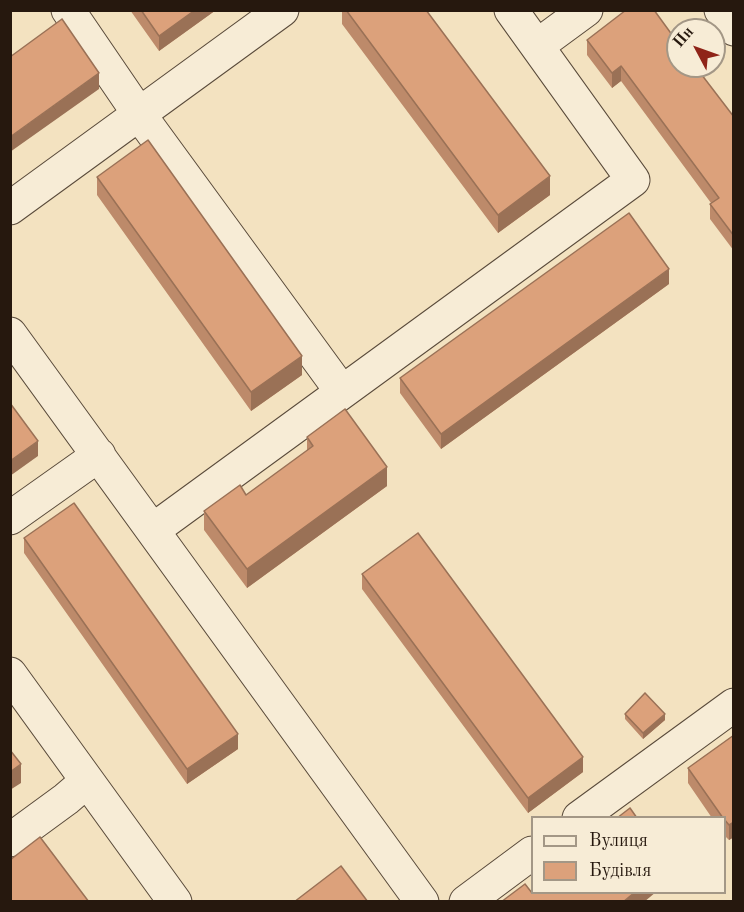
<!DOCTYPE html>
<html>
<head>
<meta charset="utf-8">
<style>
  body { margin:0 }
  #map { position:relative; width:744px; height:912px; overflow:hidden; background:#f3e2c0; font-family:"Old Standard TT",serif }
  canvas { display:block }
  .frame { position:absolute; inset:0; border:12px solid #26180e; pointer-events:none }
  .legend { position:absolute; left:531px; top:816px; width:195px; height:78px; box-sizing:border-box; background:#f7ecd6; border:2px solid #a39786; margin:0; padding:8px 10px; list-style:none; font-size:18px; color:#26180e }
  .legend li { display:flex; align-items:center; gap:12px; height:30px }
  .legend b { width:30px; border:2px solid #a39786 }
  .north { position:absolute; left:666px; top:18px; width:60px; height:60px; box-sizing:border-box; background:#f7ecd6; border:2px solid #a39786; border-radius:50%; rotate:311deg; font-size:16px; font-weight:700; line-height:24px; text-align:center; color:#26180e }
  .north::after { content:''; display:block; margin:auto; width:21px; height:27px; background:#8f2418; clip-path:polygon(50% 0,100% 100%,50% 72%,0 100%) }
</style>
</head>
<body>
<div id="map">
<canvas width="744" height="912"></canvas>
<div class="frame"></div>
<ul class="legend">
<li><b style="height:8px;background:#f7ecd6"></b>Вулиця</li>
<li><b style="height:16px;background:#dca17b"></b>Будівля</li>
</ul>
<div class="north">Пн</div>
</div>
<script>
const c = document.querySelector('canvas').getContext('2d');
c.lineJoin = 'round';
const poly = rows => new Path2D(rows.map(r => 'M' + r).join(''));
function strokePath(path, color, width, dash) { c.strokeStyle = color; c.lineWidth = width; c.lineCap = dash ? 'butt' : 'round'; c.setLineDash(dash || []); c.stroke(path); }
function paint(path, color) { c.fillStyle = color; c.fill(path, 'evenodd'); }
const minor = poly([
  [68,10,139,114,342,392],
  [721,10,734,29],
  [537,46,586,10],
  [10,208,282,10],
  [10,334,422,902],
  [10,518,99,455],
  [153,530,633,180,511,10],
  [10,674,175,902],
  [579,818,734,705],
  [10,840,66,799,87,781],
  [466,902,532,853]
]);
const wall = poly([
  [130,10,216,10,159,51],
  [342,10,426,10,550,195,498,233,342,24],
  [587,40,734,117,734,251,710,219,710,204,711,203,621,81,612,88,587,55],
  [97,177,302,375,251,411,97,195],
  [669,284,441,449,400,393,400,378],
  [307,437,387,486,247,588,204,530,204,511,246,495,307,451],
  [24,538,238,749,187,784,24,553],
  [362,574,583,772,528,813,362,589],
  [625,714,665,720,643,739,625,719],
  [734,735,734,837,729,840,724,835,724,818,712,818,688,783,688,768]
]);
const shadedWall = poly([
  [195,10,216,10,159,51,159,36],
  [621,66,621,81,612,88,612,73],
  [99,73,99,89,10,152,10,137],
  [550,176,550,195,498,233,498,215],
  [669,269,669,284,441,449,441,434],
  [302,356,302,375,251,411,251,392],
  [38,441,38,456,10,476,10,461],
  [387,467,387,486,247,588,247,569],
  [665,714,665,720,643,739,643,733],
  [238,734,238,749,187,784,187,769],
  [583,757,583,772,528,813,528,798],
  [21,764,21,783,10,790,10,772],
  [734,822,734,837,729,840,729,825],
  [635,892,656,892,644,902,623,902]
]);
const building = poly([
  [141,10,195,10,159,36,141,10],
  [346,10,426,10,550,176,498,215,346,10],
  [626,10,654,10,678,43,678,66,695,66,734,117,734,236,710,204,719,198,621,66,612,73,587,40,626,10],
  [62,19,99,73,10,137,10,57,62,19],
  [148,140,302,356,251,392,97,177,148,140],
  [629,213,669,269,441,434,400,378,629,213],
  [10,403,38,441,10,461,10,403],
  [345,409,387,467,247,569,204,511,240,485,246,495,313,446,307,437,345,409],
  [74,503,238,734,187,769,24,538,74,503],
  [418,533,583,757,528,798,362,574,418,533],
  [645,693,665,714,643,733,625,714,645,693],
  [734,735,734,822,729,825,724,819,724,818,723,818,688,768,734,735],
  [10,750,21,764,10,772,10,750],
  [630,808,637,818,617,818,630,808],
  [40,837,89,902,10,902,10,860,40,837],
  [341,866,368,902,294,902,341,866],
  [525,884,532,893,533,892,635,892,623,902,501,902,525,884]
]);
strokePath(minor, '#594a3a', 35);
strokePath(minor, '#f7ecd6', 33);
paint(wall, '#bd8a6a');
paint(shadedWall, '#9a7156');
paint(building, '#dca17b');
strokePath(building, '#9a7156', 1.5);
</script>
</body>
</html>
